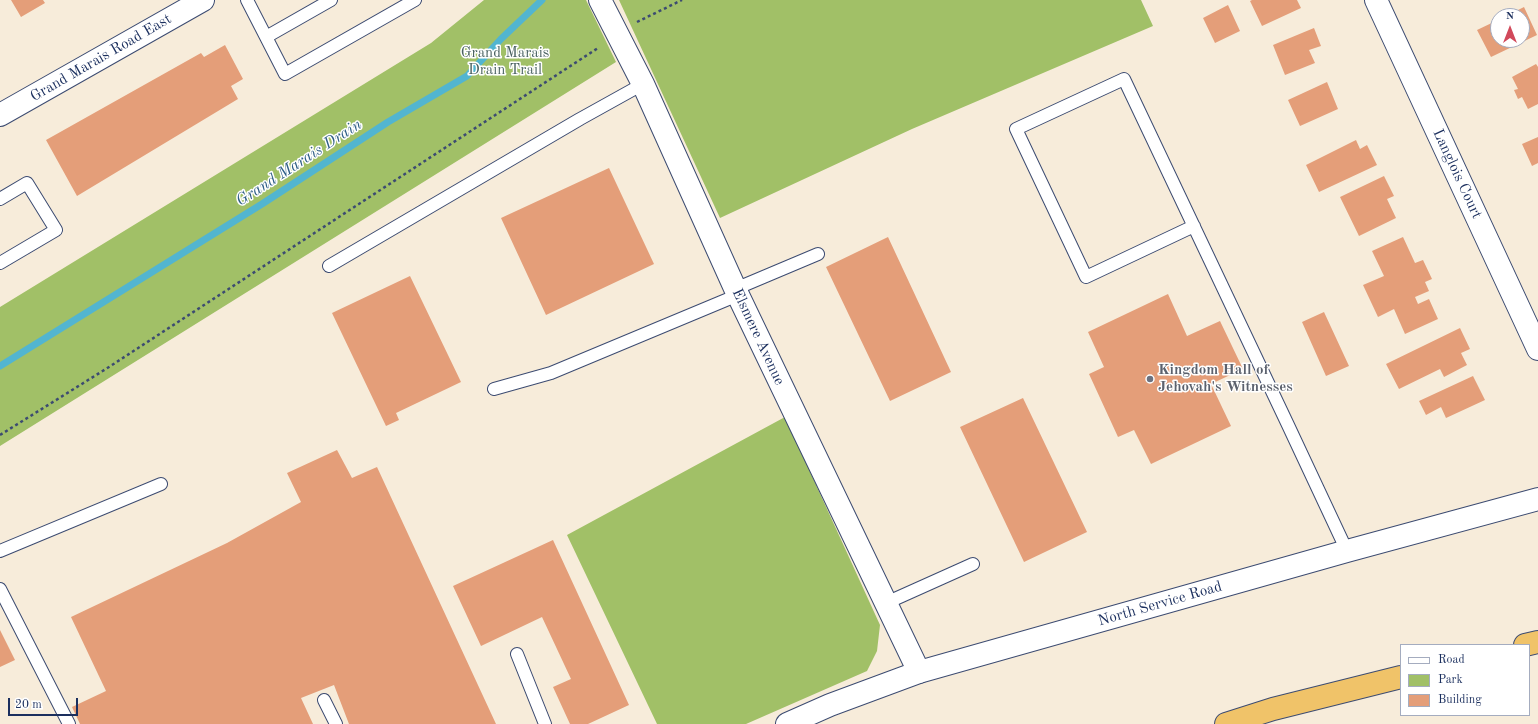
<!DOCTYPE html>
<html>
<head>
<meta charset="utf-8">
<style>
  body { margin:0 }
  #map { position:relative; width:1538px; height:724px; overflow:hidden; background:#f7ecda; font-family:"Old Standard TT",serif }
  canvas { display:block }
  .legend { position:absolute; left:1400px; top:644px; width:130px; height:72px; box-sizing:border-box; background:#fff; border:1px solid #a4acbf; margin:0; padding:5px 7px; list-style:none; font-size:12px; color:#1b2f5e }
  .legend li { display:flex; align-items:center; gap:8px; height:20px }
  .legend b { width:20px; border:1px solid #a4acbf }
  .north { position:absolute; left:1490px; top:8px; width:40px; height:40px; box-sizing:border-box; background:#fff; border:1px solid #a4acbf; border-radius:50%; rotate:0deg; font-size:11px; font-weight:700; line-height:16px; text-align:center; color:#1b2f5e }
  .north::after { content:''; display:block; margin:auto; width:14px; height:18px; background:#d1495b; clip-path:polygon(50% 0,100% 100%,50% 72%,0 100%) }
  .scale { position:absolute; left:8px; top:698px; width:70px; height:18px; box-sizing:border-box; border:2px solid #1b2f5e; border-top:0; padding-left:5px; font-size:12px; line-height:14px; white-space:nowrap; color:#1b2f5e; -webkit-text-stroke:3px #fff; paint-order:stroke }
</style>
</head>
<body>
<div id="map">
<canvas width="1538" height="724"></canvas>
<ul class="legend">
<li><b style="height:5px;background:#fff"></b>Road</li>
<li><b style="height:11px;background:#a1c067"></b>Park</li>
<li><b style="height:11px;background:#e49e79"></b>Building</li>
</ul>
<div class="north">N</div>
<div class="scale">20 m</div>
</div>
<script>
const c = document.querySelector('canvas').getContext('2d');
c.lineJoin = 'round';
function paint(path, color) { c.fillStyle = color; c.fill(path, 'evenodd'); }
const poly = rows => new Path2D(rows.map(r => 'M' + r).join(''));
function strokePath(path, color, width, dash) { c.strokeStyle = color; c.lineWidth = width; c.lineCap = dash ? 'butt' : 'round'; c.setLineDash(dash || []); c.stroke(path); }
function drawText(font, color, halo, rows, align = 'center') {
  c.font = font + ' "Old Standard TT",serif'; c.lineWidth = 3; c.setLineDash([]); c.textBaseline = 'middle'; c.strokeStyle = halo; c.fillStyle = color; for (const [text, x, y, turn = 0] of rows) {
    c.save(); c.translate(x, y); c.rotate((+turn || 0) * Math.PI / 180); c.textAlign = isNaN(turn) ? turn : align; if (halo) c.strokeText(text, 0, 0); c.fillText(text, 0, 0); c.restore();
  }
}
const green = poly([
  [484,0,586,0,616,62,0,446,0,307,431,43],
  [619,0,1141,0,1153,26,912,129,720,218],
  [785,417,880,625,877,651,867,671,746,724,657,724,567,535]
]);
const stream = poly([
  [0,366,262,204,388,122,467,76,501,39,542,0]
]);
const building = poly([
  [11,0,43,0,45,3,21,17],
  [1252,0,1297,0,1301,8,1262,26,1250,1],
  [1228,5,1240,31,1215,43,1203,18],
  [1524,7,1537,35,1491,57,1477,30,1498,20,1498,40,1522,40,1522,16,1506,16],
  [1314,28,1321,46,1309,50,1315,63,1285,75,1273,45],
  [225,45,243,79,231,86,238,99,77,196,46,140,201,53,204,57],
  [1536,64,1538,67,1538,104,1528,109,1522,97,1518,99,1514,90,1518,89,1512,77],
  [1327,82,1338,109,1300,126,1288,100],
  [1538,137,1538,163,1532,166,1522,144],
  [1356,140,1360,149,1367,145,1377,165,1319,192,1306,165],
  [609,168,654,264,546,315,501,218],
  [1384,176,1394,196,1387,199,1396,218,1359,236,1340,197],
  [888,237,951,372,890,401,826,267],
  [1403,237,1415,263,1423,260,1432,279,1425,282,1429,291,1415,297,1418,304,1429,299,1438,319,1405,334,1394,309,1378,317,1363,285,1384,276,1372,251],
  [410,276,461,382,396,413,399,420,386,426,332,313],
  [1168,294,1187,336,1220,321,1243,369,1211,384,1231,426,1151,464,1134,430,1118,437,1089,374,1104,367,1088,332],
  [1324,312,1349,366,1326,376,1302,322],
  [1460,328,1470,349,1461,353,1467,365,1444,377,1440,369,1399,389,1386,364],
  [1473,376,1485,400,1446,418,1441,407,1426,415,1419,401],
  [1023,398,1087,532,1024,562,960,427],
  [337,450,352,478,377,467,496,724,349,724,334,685,301,698,313,724,80,724,72,707,106,691,71,617,227,543,301,502,287,473],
  [553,540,629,705,588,724,570,724,553,687,571,679,542,617,481,646,453,586],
  [0,630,15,660,0,667]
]);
const path = poly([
  [637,22,682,0],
  [0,435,109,367,598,48]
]);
const service = poly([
  [247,0,285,74,415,0],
  [266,37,331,0],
  [0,199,27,183,56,230,0,263],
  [1194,226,1086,277,1016,129,1124,79,1288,425,1347,551],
  [329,266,580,119,643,84],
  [735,289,818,254],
  [494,389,551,373,738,295],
  [0,551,161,484],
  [0,589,69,724],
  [886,603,973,564],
  [517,654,545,724],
  [324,700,336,724]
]);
const minor = poly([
  [1376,0,1538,349],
  [787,724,830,705,919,672]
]);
const tertiary = poly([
  [600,0,643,84,738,295,919,672,1347,551,1538,499],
  [0,115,203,0]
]);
const motorway = poly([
  [1525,645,1538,642],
  [1226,724,1273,709,1401,677]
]);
const markers = [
  [1150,379,4,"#6b7280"]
];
const parkNames = [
  ["Grand Marais",505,53],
  ["Drain Trail",505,70]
];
const streetNames = [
  ["Grand Marais Road East",101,58,-30],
  ["Langlois Court",1457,174,65],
  ["Elsmere Avenue",758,337,65],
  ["North Service Road",1160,604,-16]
];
const worshipNames = [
  ["Kingdom Hall of",1158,370],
  ["Jehovah's Witnesses",1158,387]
];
const waterNames = [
  ["Grand Marais Drain",299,163,-33]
];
paint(green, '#a1c067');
strokePath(stream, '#52b5d0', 7);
paint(building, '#e49e79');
strokePath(service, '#3c4b71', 14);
strokePath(minor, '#3c4b71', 24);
strokePath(tertiary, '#3c4b71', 24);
strokePath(motorway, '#3c4b71', 24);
strokePath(path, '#3c4b71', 2.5, [3, 3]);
strokePath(service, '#fff', 12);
strokePath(minor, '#fff', 22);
strokePath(tertiary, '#fff', 22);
strokePath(motorway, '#f0c369', 22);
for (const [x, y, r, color] of markers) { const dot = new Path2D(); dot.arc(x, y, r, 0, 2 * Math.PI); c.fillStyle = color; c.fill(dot); strokePath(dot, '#fff', 1.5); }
drawText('15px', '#4a6261', '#fff', parkNames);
drawText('15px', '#1b2f5e', '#fff', streetNames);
drawText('bold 15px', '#5b616d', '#fff', worshipNames, 'left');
drawText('italic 16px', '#2e5e86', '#fff', waterNames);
</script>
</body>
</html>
